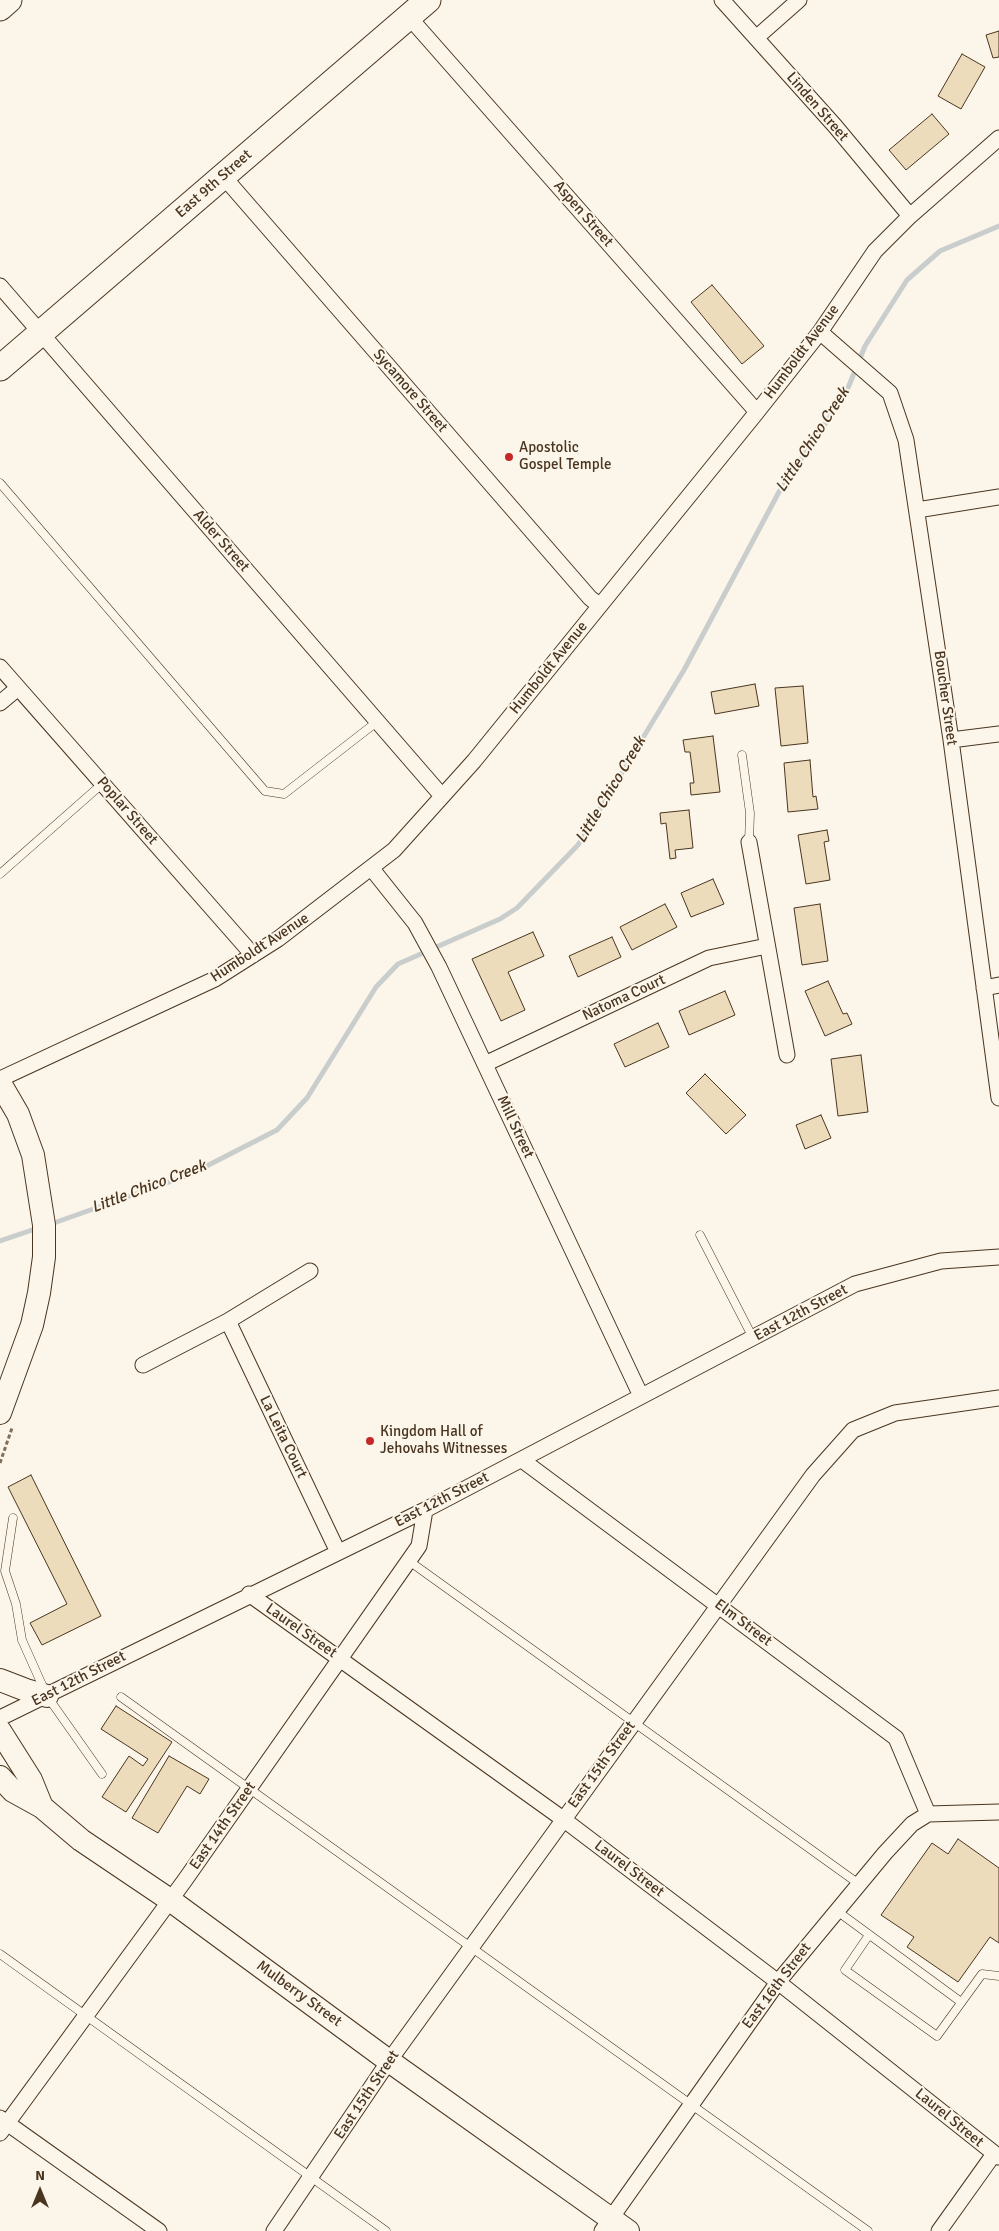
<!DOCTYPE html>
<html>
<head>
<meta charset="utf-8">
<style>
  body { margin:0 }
  #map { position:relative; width:999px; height:2231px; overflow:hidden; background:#fbf6e9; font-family:Signika,sans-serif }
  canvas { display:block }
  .north { position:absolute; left:15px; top:2166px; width:50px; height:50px; -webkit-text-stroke:4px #fbf6e9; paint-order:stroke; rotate:0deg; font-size:14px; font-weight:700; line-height:20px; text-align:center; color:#4a3520 }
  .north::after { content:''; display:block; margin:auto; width:18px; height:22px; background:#4a3520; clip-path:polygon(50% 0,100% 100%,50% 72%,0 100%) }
</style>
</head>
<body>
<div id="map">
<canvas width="999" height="2231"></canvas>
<div class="north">N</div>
</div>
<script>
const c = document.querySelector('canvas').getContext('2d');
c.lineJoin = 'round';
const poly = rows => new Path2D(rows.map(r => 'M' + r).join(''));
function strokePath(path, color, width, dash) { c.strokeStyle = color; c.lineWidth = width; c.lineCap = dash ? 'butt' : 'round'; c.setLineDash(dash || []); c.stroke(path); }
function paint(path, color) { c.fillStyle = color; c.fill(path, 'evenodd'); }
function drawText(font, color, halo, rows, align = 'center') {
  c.font = font + ' Signika,sans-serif'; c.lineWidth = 4; c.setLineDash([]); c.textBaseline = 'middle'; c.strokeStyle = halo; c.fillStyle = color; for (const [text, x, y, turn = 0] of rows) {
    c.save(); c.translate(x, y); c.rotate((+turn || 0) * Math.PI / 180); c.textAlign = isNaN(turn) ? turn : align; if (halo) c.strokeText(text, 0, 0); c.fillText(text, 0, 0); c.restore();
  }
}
const stream = poly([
  [51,1224,189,1175,277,1130,307,1098,376,987,398,964,500,919,517,908,578,845,684,670,780,490,846,393,865,346,907,280,940,251,999,226],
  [0,1241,38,1228]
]);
const building = poly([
  [999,31,999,57,993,58,986,35,999,31],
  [962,54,985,67,961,109,938,96,962,54],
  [932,114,949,134,906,170,889,150,932,114],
  [712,285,764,346,742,364,691,302,712,285],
  [755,684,759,706,715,714,711,692,755,684],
  [803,686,808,743,781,746,775,688,803,686],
  [713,736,720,792,691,795,690,783,694,783,690,752,685,752,683,740,713,736],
  [810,760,813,797,816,796,818,809,788,812,784,763,810,760],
  [689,810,693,848,675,850,676,858,670,859,666,823,661,824,660,813,689,810],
  [827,830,829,841,824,842,830,880,806,884,798,835,827,830],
  [713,879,724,904,691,917,681,893,713,879],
  [665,904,677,927,632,950,620,927,665,904],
  [820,904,828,961,802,965,794,908,820,904],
  [533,932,544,956,508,972,525,1010,501,1021,472,959,533,932],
  [612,937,621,957,578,977,569,956,612,937],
  [828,981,843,1014,847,1013,852,1024,825,1036,805,991,828,981],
  [725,991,735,1015,689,1035,679,1011,725,991],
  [658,1023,669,1047,625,1067,614,1044,658,1023],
  [861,1055,868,1112,838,1116,831,1059,861,1055],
  [705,1074,746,1115,726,1134,686,1093,705,1074],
  [821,1115,831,1138,805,1149,796,1125,821,1115],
  [31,1475,101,1616,42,1645,30,1623,67,1604,8,1487,31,1475],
  [116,1706,172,1742,126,1812,102,1797,129,1756,143,1766,148,1759,101,1729,116,1706],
  [169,1756,209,1779,200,1794,187,1786,158,1833,132,1818,169,1756],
  [958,1839,999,1868,999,1943,990,1937,958,1982,907,1947,914,1937,881,1915,932,1843,948,1854,958,1839]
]);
const path = poly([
  [0,1463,12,1428]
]);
const lane = poly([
  [0,483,265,791,284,794,378,721],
  [742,755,750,813,749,842],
  [0,874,102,784],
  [700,1235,753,1338],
  [13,1518,5,1571,16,1604,22,1640,47,1696,102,1774],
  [409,1561,859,1884],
  [121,1697,868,2231],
  [837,1911,961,2002],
  [869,1935,845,1970,937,2036,982,1974,999,1976],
  [0,1954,386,2231]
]);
const street = poly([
  [722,0,835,126,910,216],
  [409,17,757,412],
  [756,38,799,0],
  [223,176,590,598,599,605],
  [0,286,442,796],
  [820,332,890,393,906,440,951,740,999,1098],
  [917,510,999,497],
  [0,667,253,955],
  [0,703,18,688],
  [951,740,999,734],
  [749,842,787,1055],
  [372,869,415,923,439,967,641,1396],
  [984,988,999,985],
  [485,1064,709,958,767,946],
  [0,1079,215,979,278,939,394,850,474,761,757,412,820,332,875,251,910,216,999,138],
  [228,1321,338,1552],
  [143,1365,228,1321,310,1271],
  [522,1460,896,1738,928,1814],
  [249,1594,563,1819,778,1982,999,2157],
  [0,1718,425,1510,855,1284,941,1261,999,1257],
  [0,2118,159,2231],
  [0,2133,185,1880,419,1546,425,1510],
  [274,2231,389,2061,813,1475,853,1430,895,1413,999,1398],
  [602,2231,778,1982,885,1853,912,1824,928,1814,999,1812],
  [939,2231,994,2154]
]);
const secondary = poly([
  [0,1083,18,1114,33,1155,44,1225,44,1257,39,1293,32,1325,0,1413],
  [0,1680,26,1690,47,1696],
  [0,1731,31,1780,42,1807,81,1840,170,1900,389,2061,628,2231],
  [0,1777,13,1791,42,1807]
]);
const primary = poly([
  [0,8,9,0],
  [0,368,428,0]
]);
const markers = [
  [509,457,5,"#c62828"],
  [370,1441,5,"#c62828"]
];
const streetNames = [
  ["Linden Street",817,107,49],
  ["East 9th Street",214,184,-41],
  ["Aspen Street",583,214,49],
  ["Humboldt Avenue",802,352,-53],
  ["Sycamore Street",410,391,49],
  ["Alder Street",221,541,49],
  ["Humboldt Avenue",549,668,-51],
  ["Boucher Street",945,698,82],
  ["Poplar Street",127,811,49],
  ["Humboldt Avenue",260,948,-33],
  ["Natoma Court",624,998,-25],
  ["Mill Street",515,1127,65],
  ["East 12th Street",801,1313,-28],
  ["La Leita Court",283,1437,64],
  ["East 12th Street",442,1500,-27],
  ["Elm Street",743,1623,37],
  ["Laurel Street",301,1631,35],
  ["East 12th Street",79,1679,-27],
  ["East 15th Street",602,1765,-54],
  ["East 14th Street",223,1826,-55],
  ["Laurel Street",629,1869,37],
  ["East 16th Street",777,1986,-53],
  ["Mulberry Street",299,1994,36],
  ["East 15th Street",367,2095,-56],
  ["Laurel Street",949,2118,39]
];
const poiNames = [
  ["Apostolic",519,448],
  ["Gospel Temple",519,465],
  ["Kingdom Hall of",380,1432],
  ["Jehovahs Witnesses",380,1449]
];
const waterNames = [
  ["Little Chico Creek",813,440,-57],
  ["Little Chico Creek",611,790,-59],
  ["Little Chico Creek",149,1187,-21]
];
strokePath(stream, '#c9cecd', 5);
paint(building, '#ecdcbc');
strokePath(building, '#4a3520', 1);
strokePath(lane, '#4a3520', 9);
strokePath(street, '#4a3520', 17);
strokePath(secondary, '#4a3520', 24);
strokePath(primary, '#4a3520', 27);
strokePath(path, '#7f6f5c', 3, [4, 2.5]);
strokePath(lane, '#fbf6e9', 8);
strokePath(street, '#fbf6e9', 15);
strokePath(secondary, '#fbf6e9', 22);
strokePath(primary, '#fbf6e9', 25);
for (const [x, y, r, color] of markers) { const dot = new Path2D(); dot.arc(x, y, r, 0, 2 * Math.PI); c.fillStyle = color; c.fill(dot); strokePath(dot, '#fbf6e9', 2); }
drawText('15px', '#4a3520', '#fbf6e9', streetNames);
drawText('15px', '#4a3520', '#fbf6e9', poiNames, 'left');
drawText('italic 16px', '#4a3520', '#fbf6e9', waterNames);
</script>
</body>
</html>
